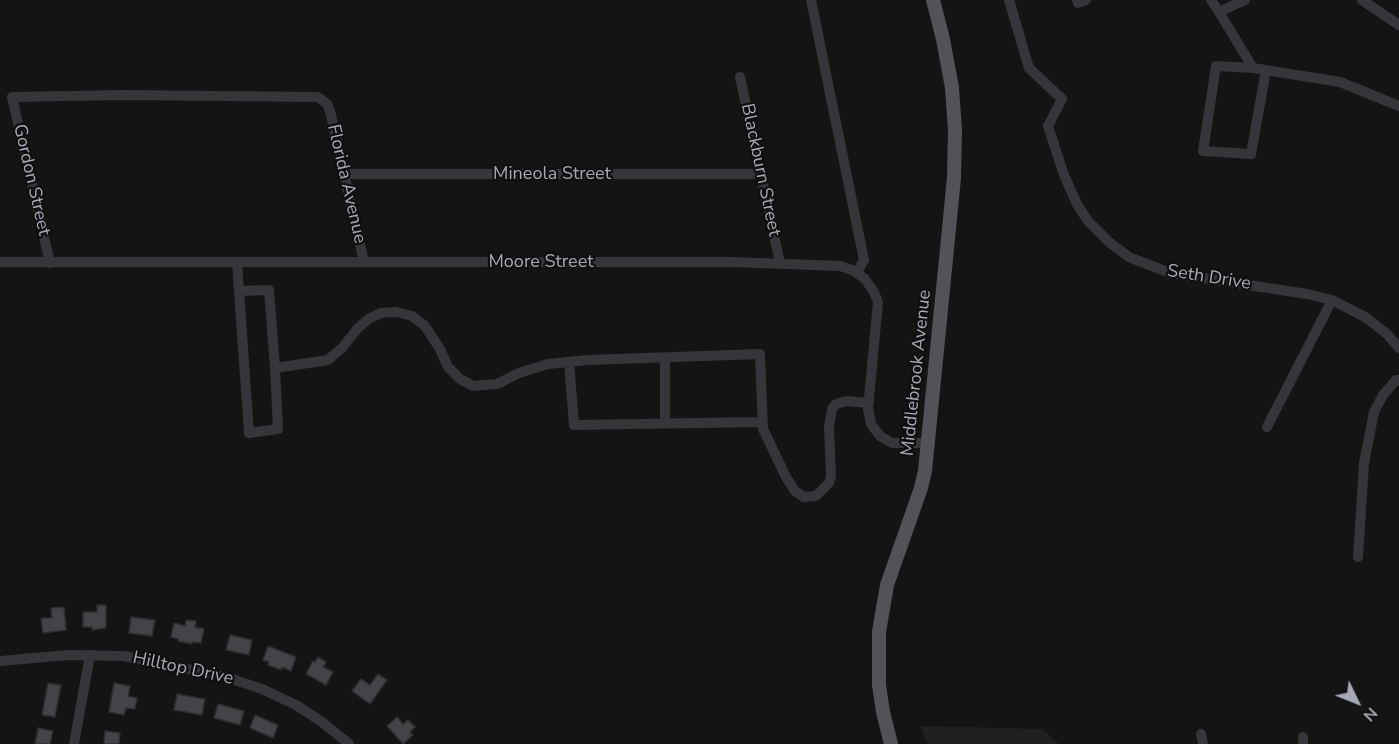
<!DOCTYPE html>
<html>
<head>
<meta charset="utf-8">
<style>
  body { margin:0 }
  #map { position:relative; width:1399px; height:744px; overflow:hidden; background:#141415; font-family:"Nunito Sans",sans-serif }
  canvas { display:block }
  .north { position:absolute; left:1327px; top:672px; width:60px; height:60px; -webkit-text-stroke:4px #0f0f10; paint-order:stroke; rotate:133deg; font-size:16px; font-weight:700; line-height:24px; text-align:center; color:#a7aab4 }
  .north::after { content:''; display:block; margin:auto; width:21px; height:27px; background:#a7aab4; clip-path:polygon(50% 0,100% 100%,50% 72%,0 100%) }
</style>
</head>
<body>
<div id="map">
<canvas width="1399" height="744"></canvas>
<div class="north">N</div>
</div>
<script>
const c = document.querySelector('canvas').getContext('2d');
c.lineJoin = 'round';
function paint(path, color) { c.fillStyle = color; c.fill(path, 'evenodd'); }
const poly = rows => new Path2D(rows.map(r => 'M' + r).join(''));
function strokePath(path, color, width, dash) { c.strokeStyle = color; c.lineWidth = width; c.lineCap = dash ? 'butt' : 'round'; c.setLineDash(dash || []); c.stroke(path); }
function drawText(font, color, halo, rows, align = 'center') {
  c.font = font + ' "Nunito Sans",sans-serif'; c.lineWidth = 4.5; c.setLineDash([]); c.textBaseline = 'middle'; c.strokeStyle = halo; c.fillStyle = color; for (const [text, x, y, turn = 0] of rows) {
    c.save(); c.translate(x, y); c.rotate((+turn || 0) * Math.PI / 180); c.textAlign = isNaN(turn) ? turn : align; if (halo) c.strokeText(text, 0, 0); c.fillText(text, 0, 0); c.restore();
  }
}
const built = poly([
  [921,726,1042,729,1059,744,927,744]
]);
const building = poly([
  [97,605,106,605,106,628,92,630,92,627,83,627,83,612,97,612,97,605],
  [64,607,66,630,43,633,41,618,52,618,51,608,64,607],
  [131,617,155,620,152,636,129,633,131,617],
  [186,620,196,621,195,627,204,629,201,643,192,642,192,644,178,641,178,639,171,637,174,623,185,626,186,620],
  [230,635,252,640,249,655,226,650,230,635],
  [268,646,296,657,291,671,282,667,281,670,268,665,269,662,263,660,268,646],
  [318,657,326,662,323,667,333,672,326,685,306,674,313,661,315,662,318,657],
  [378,674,387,680,370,704,352,691,361,679,370,685,378,674],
  [48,683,61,685,55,717,42,715,48,683],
  [114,683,130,686,128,696,137,698,135,709,126,708,124,715,109,712,114,683],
  [177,694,205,699,202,715,174,710,177,694],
  [218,704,244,711,240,725,214,718,218,704],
  [255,715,278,725,273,738,250,728,255,715],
  [397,717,403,724,408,720,415,727,410,732,413,735,403,744,387,726,397,717],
  [38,728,53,731,50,744,35,744,38,728],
  [105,731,120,733,119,744,104,744,105,731]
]);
const minor = poly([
  [811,0,864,260,857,272],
  [1009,0,1029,68,1062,99,1048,126,1064,175,1077,204,1088,221,1109,242,1129,257,1170,273,1307,294,1332,300,1365,317,1387,334,1399,348],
  [1077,0,1078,3,1086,0],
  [1211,0,1219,12],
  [1245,0,1219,12,1253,68,1340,82,1399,106],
  [1362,0,1399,25],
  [1253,68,1216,66,1203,151,1251,154,1266,70],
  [740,77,780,263],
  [344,174,759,174],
  [0,262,730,262,841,266,854,271,865,279,874,292,878,302,868,409,871,424,880,436,892,443,927,443],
  [50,263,12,97,124,95,317,97,321,99,328,105,331,115,364,262],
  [237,263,249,433,278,429,275,368,328,360,342,348,358,328,370,318,381,313,396,312,412,316,425,326,440,349,448,367,460,379,473,386,497,384,519,373,548,364,588,360,760,354,763,429,786,477,795,491,804,497,816,496,829,483,831,477,829,427,832,409,836,404,846,401,869,403],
  [239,291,269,290,275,368],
  [569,362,574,425,761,422],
  [665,423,665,358],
  [1267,427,1332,300],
  [1358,557,1364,463,1374,412,1383,395,1396,380,1399,380],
  [0,661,68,655,124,656,226,677,262,689,296,705,322,722,349,744],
  [1201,734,1203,744],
  [1303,737,1303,744],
  [74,744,90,655]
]);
const major = poly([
  [891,744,883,712,879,685,879,632,887,585,921,488,925,471,954,178,955,130,952,88,943,39,933,0]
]);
const streetNames = [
  ["Blackburn Street",760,170,78],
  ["Mineola Street",552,175],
  ["Gordon Street",31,180,77],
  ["Florida Avenue",346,184,77],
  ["Moore Street",541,263],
  ["Seth Drive",1209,278,9],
  ["Middlebrook Avenue",917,373,-84],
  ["Hilltop Drive",183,669,12]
];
paint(built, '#202022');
paint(building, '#434448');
strokePath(building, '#2e2e31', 1.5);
strokePath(minor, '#35363a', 10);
strokePath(major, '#515358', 14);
drawText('18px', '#a7aab4', '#0f0f10', streetNames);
</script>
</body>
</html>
